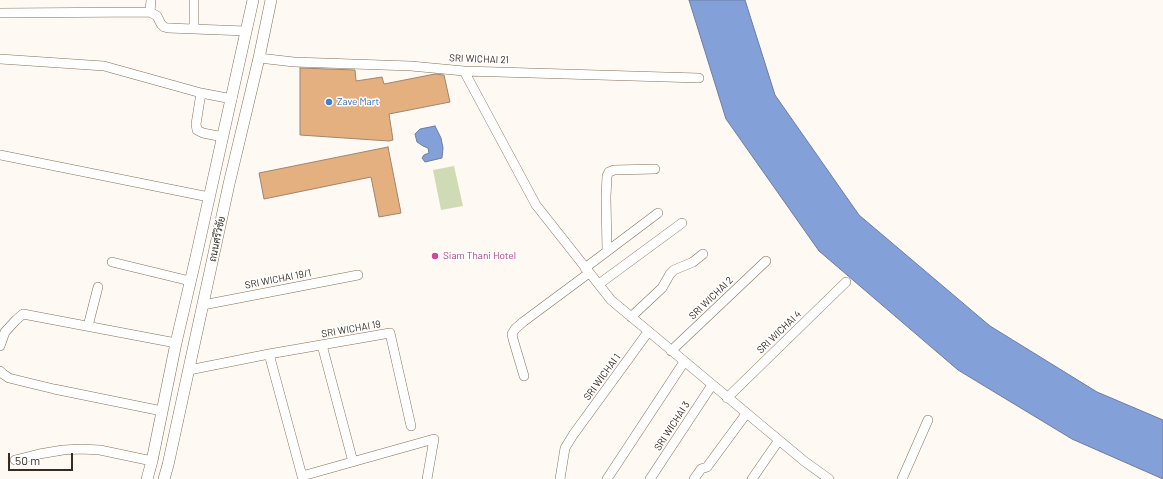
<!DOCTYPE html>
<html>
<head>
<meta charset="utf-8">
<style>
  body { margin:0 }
  #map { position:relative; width:1163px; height:479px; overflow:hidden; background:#fff9f4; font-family:Barlow,sans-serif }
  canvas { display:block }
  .scale { position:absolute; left:8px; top:453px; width:65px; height:18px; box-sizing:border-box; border:2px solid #362c23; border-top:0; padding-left:5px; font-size:12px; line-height:14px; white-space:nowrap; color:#362c23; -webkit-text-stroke:3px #fff; paint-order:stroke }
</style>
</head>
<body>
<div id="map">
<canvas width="1163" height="479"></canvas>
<div class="scale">50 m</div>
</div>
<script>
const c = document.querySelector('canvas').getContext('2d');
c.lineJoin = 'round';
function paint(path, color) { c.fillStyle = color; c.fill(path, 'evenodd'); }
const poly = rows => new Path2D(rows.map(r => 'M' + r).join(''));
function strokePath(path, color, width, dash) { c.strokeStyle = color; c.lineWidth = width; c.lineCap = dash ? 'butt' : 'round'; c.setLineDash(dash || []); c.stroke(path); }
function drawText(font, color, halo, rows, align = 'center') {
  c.font = font + ' Barlow,Sarabun,sans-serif'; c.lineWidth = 3; c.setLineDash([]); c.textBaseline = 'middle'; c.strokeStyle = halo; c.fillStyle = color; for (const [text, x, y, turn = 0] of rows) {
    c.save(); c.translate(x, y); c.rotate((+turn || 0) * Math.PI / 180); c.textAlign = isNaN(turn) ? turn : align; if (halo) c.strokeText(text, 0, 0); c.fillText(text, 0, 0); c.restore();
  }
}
const green = poly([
  [454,166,463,206,441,210,433,170]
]);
const water = poly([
  [689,0,745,0,775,95,859,215,990,326,1097,392,1163,420,1163,479,1072,439,958,370,819,251,726,119,689,0],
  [435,126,441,138,443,148,442,158,425,162,422,158,424,155,429,153,428,148,423,146,417,142,415,134,420,129,435,126]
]);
const building = poly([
  [300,68,355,70,356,81,382,77,384,84,435,74,444,75,450,102,389,114,393,140,389,141,300,135,300,68],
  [388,147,401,213,379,217,371,177,264,199,259,173,388,147]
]);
const minor = poly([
  [150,12,151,0],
  [0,13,150,12,157,16,161,24,164,27,168,28,246,31],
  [194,29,194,0],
  [259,58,294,62,411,66,464,71,699,78],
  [0,59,104,66,201,93,232,99],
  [464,71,536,205,611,300,804,461,829,479],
  [201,93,196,124,197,130,203,133,223,137],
  [0,155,209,197],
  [607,251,606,197,607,176,609,172,614,170,655,169],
  [112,262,190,281],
  [585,268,658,213],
  [599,284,682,223],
  [203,305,358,275],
  [631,317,662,288,670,274,674,270,693,262,703,254],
  [88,326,98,287],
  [322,345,353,462],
  [0,346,5,332,16,320,23,314,176,343],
  [671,351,766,261],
  [269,354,302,476,434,439,427,479],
  [189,370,269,354,390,333,411,426],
  [0,371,3,374,9,378,25,382,54,389,162,411],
  [524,376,513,339,512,334,515,329,523,322,589,273],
  [727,398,846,282],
  [15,460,39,454,63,450,81,449,100,450,152,461],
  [560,479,565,448,573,435,648,332],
  [607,479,684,362],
  [650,479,712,385],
  [694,479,701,469,707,467,746,414],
  [752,479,779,440],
  [902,479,928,420]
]);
const major = poly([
  [147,479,152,461,176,343,196,257,253,0],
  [164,479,168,465,229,184,259,58,271,0]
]);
const markers = [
  [329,102,4,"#3f7fe0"],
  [435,256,4,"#d1479c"]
];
const streetNames = [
  ["SRI WICHAI 21",479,59,2],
  ["ถนนศรีวิชัย",217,239,-78],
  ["SRI WICHAI 19/1",278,279,-11],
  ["SRI WICHAI 2",711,298,-44],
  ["SRI WICHAI 19",351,329,-10],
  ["SRI WICHAI 4",779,332,-44],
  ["SRI WICHAI 1",602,377,-54],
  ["SRI WICHAI 3",672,426,-57]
];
const shopNames = [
  ["Zave Mart",337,102]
];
const hotelNames = [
  ["Siam Thani Hotel",443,256]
];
paint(green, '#cedbb4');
paint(water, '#83a0d8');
strokePath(water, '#6c7da2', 1);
paint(building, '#e4b07f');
strokePath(building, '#9e856e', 1);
strokePath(minor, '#866f58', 10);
strokePath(major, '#866f58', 12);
strokePath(minor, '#fff', 9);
strokePath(major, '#fff', 11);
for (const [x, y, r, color] of markers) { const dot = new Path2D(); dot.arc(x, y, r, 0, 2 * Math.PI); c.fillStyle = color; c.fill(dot); strokePath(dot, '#fff', 1.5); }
drawText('10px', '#362c23', '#fff', streetNames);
drawText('10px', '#366cbe', '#fff', shopNames, 'left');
drawText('10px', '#b23c85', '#fff', hotelNames, 'left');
</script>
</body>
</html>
